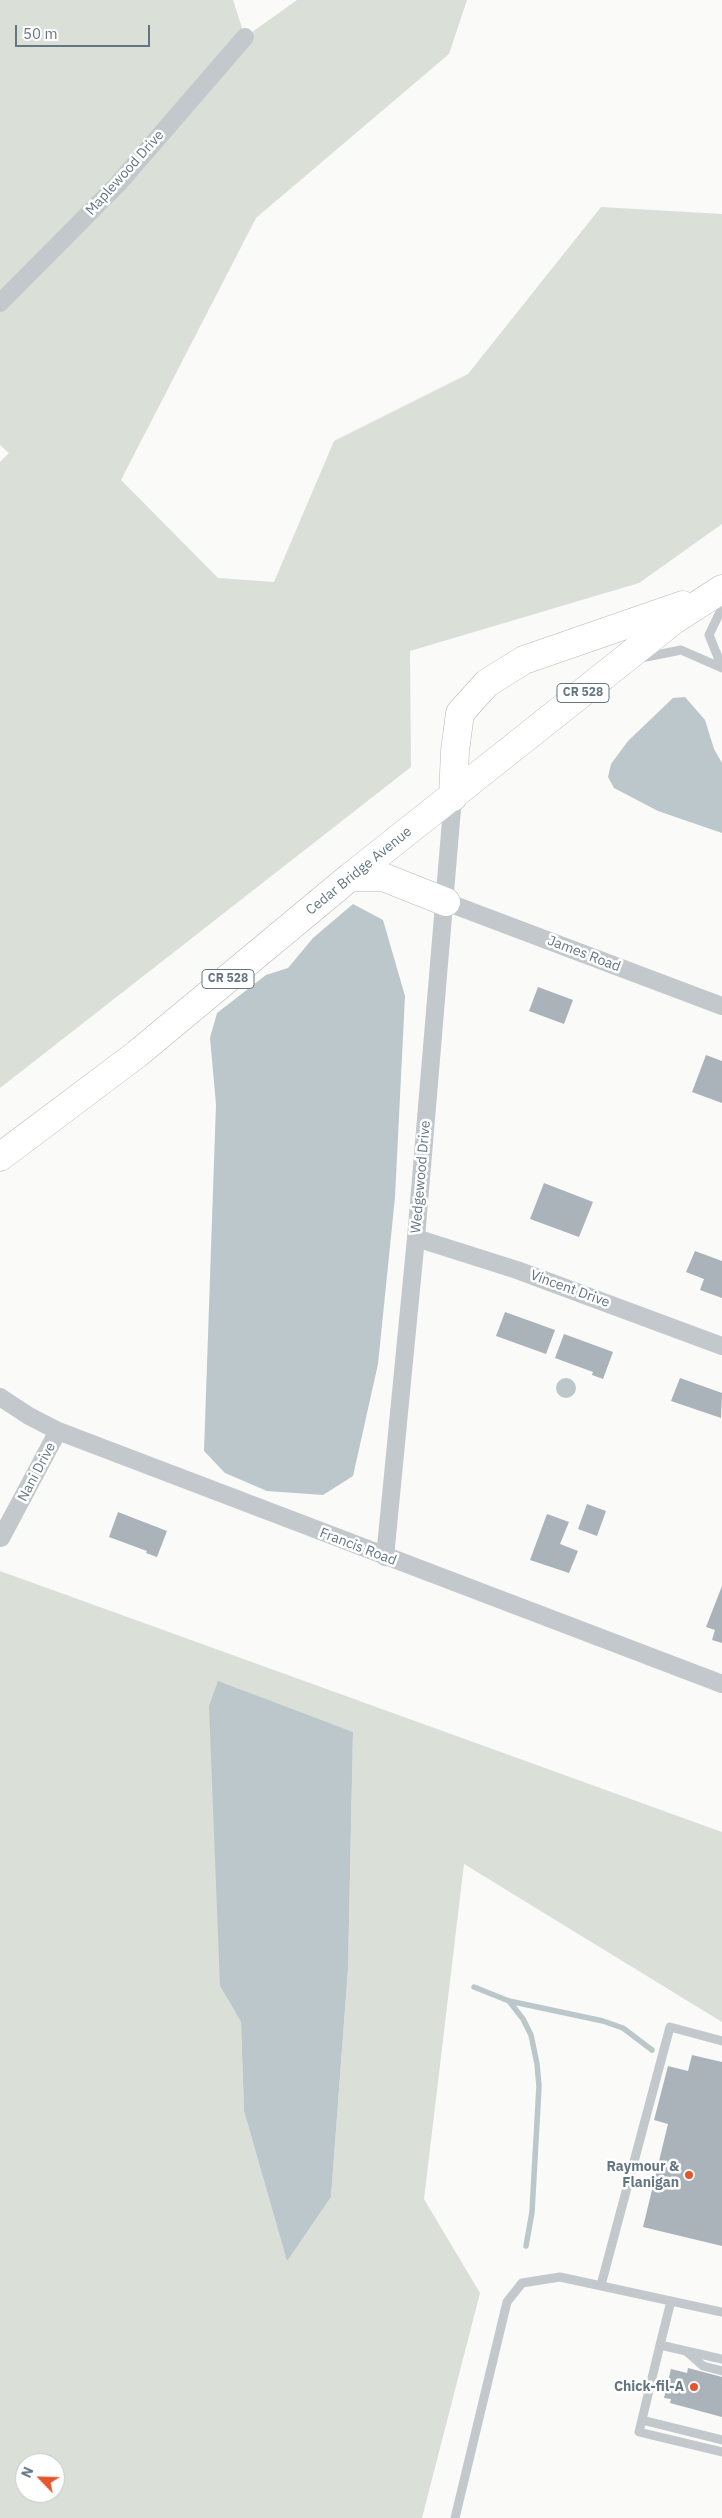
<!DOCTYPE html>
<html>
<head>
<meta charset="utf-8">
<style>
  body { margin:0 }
  #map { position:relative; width:722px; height:2518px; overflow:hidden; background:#fafaf8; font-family:"IBM Plex Sans",sans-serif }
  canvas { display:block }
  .north { position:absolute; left:15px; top:2453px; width:50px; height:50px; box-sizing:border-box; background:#fff; border:1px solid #c1c8cd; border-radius:50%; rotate:294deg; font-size:14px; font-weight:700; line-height:20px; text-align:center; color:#657683 }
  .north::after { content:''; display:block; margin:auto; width:18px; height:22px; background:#e4572e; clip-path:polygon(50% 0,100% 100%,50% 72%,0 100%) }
  .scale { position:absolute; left:15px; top:25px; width:135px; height:22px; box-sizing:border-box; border:2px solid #657683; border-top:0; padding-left:6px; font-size:15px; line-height:18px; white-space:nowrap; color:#657683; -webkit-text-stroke:4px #fff; paint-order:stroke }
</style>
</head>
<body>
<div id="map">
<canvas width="722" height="2518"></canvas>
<div class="north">N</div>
<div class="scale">50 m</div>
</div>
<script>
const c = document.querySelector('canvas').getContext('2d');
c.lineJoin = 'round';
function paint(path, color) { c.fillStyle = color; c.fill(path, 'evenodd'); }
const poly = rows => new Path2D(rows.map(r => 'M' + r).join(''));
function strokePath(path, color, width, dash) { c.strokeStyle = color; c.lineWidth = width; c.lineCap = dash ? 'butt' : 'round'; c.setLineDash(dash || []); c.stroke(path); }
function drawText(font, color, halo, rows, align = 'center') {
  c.font = font + ' "IBM Plex Sans",sans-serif'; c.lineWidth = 5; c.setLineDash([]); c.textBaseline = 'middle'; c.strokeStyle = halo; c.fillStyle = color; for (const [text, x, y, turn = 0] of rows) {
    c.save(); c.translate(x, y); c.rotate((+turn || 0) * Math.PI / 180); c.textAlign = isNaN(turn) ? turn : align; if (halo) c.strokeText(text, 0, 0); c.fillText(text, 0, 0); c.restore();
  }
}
const green = poly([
  [0,0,233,0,245,37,297,0,467,0,449,54,256,218,121,480,218,578,274,582,334,441,468,374,601,207,722,214,722,524,639,583,410,651,411,767,0,1088,0,462,9,453,0,445],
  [0,1571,722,1832,722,2022,464,1864,424,2199,480,2293,422,2518,0,2518],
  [298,1712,353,1732,348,1969,331,2197,287,2260,244,2111,241,2022,220,1986],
  [25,2463,55,2463,55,2493,25,2493]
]);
const water = poly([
  [685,697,705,720,714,749,722,763,722,833,658,811,614,788,608,777,611,764,628,741,673,698],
  [353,904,383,920,405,996,395,1197,378,1364,353,1476,323,1495,267,1491,225,1473,204,1451,216,1104,210,1038,217,1013,266,975,288,968,313,938],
  '556 1388a10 10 0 1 1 20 0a10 10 0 1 1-20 0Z',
  [218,1681,353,1732,348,1969,331,2197,287,2261,244,2111,241,2022,220,1986,209,1706]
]);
const stream = poly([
  [474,1987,509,2001,523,2019,531,2035,537,2064,539,2086,532,2212,526,2246],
  [509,2001,603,2021,623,2028,652,2050]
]);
const building = poly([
  [538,987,573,1000,564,1024,529,1011],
  [706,1055,722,1061,722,1103,692,1092],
  [544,1183,593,1202,579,1237,530,1219],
  [695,1251,722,1261,722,1298,700,1290,704,1279,686,1272],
  [505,1312,555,1330,546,1354,496,1336],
  [564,1334,613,1352,603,1379,592,1375,593,1372,555,1358],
  [680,1378,722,1393,721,1418,671,1401],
  [587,1504,606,1511,597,1536,578,1529],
  [118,1512,167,1531,157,1557,146,1553,147,1551,109,1537],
  [547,1514,569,1522,560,1544,578,1551,569,1573,530,1560],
  [722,1586,722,1643,712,1640,715,1630,706,1627],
  [692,2055,722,2062,722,2246,643,2227,668,2124,654,2120,668,2066,688,2071],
  [688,2368,722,2377,722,2417,670,2403,671,2399,664,2398,671,2369,687,2373]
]);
const service = poly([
  [722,608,709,635,722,667],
  [641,658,681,650,722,668],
  [601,2285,670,2027,722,2041],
  [660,2345,671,2301],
  [686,2351,703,2366,722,2371],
  [722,2359,660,2345,639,2432,722,2452],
  [642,2420,722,2440],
  [455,2518,507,2302,522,2283,560,2277,722,2312]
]);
const minor = poly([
  [0,303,118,184,245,37],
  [446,902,722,1006],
  [416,1238,517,1270,722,1346],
  [0,1397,29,1416,58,1431,722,1684],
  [1,1538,58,1431],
  [385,1557,416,1238,453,797]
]);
const primary = poly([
  [453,797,455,751,460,713,487,683,524,660,683,605],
  [350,877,383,877,446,902],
  [0,1157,137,1054,350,877,674,620,722,589]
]);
const markers = [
  [689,2175,5,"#e4572e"],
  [694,2387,5,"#e4572e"]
];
const shields = [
  [583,693,52],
  [228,979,52]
];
const shieldNames = [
  ["CR 528",583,693],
  ["CR 528",228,979]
];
const streetNames = [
  ["Maplewood Drive",125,173,-48],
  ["Cedar Bridge Avenue",359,871,-39],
  ["James Road",584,954,21],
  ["Wedgewood Drive",421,1177,-85],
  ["Vincent Drive",570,1289,20],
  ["Nani Drive",37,1472,-62],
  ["Francis Road",358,1547,21]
];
const poiNames = [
  ["Raymour &",679,2167],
  ["Flanigan",679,2183],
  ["Chick-fil-A",684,2387]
];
paint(green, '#dadfd7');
paint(water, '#bbc7cb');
strokePath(stream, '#bbc7cb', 5.5);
paint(building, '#aab3b9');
strokePath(primary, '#b5babe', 29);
strokePath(service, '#c3c8cc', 9);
strokePath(minor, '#c3c8cc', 18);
strokePath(primary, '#fff', 28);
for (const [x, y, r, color] of markers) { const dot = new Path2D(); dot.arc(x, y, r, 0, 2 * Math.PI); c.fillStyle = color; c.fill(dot); strokePath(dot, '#fff', 2); }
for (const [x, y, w] of shields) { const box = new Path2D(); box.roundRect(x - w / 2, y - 9.5, w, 19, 4); c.fillStyle = '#fff'; c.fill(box); strokePath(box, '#657683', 1); }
drawText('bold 12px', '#657683', null, shieldNames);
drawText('14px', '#657683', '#fff', streetNames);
drawText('bold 14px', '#657683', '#fff', poiNames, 'right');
</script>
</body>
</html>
